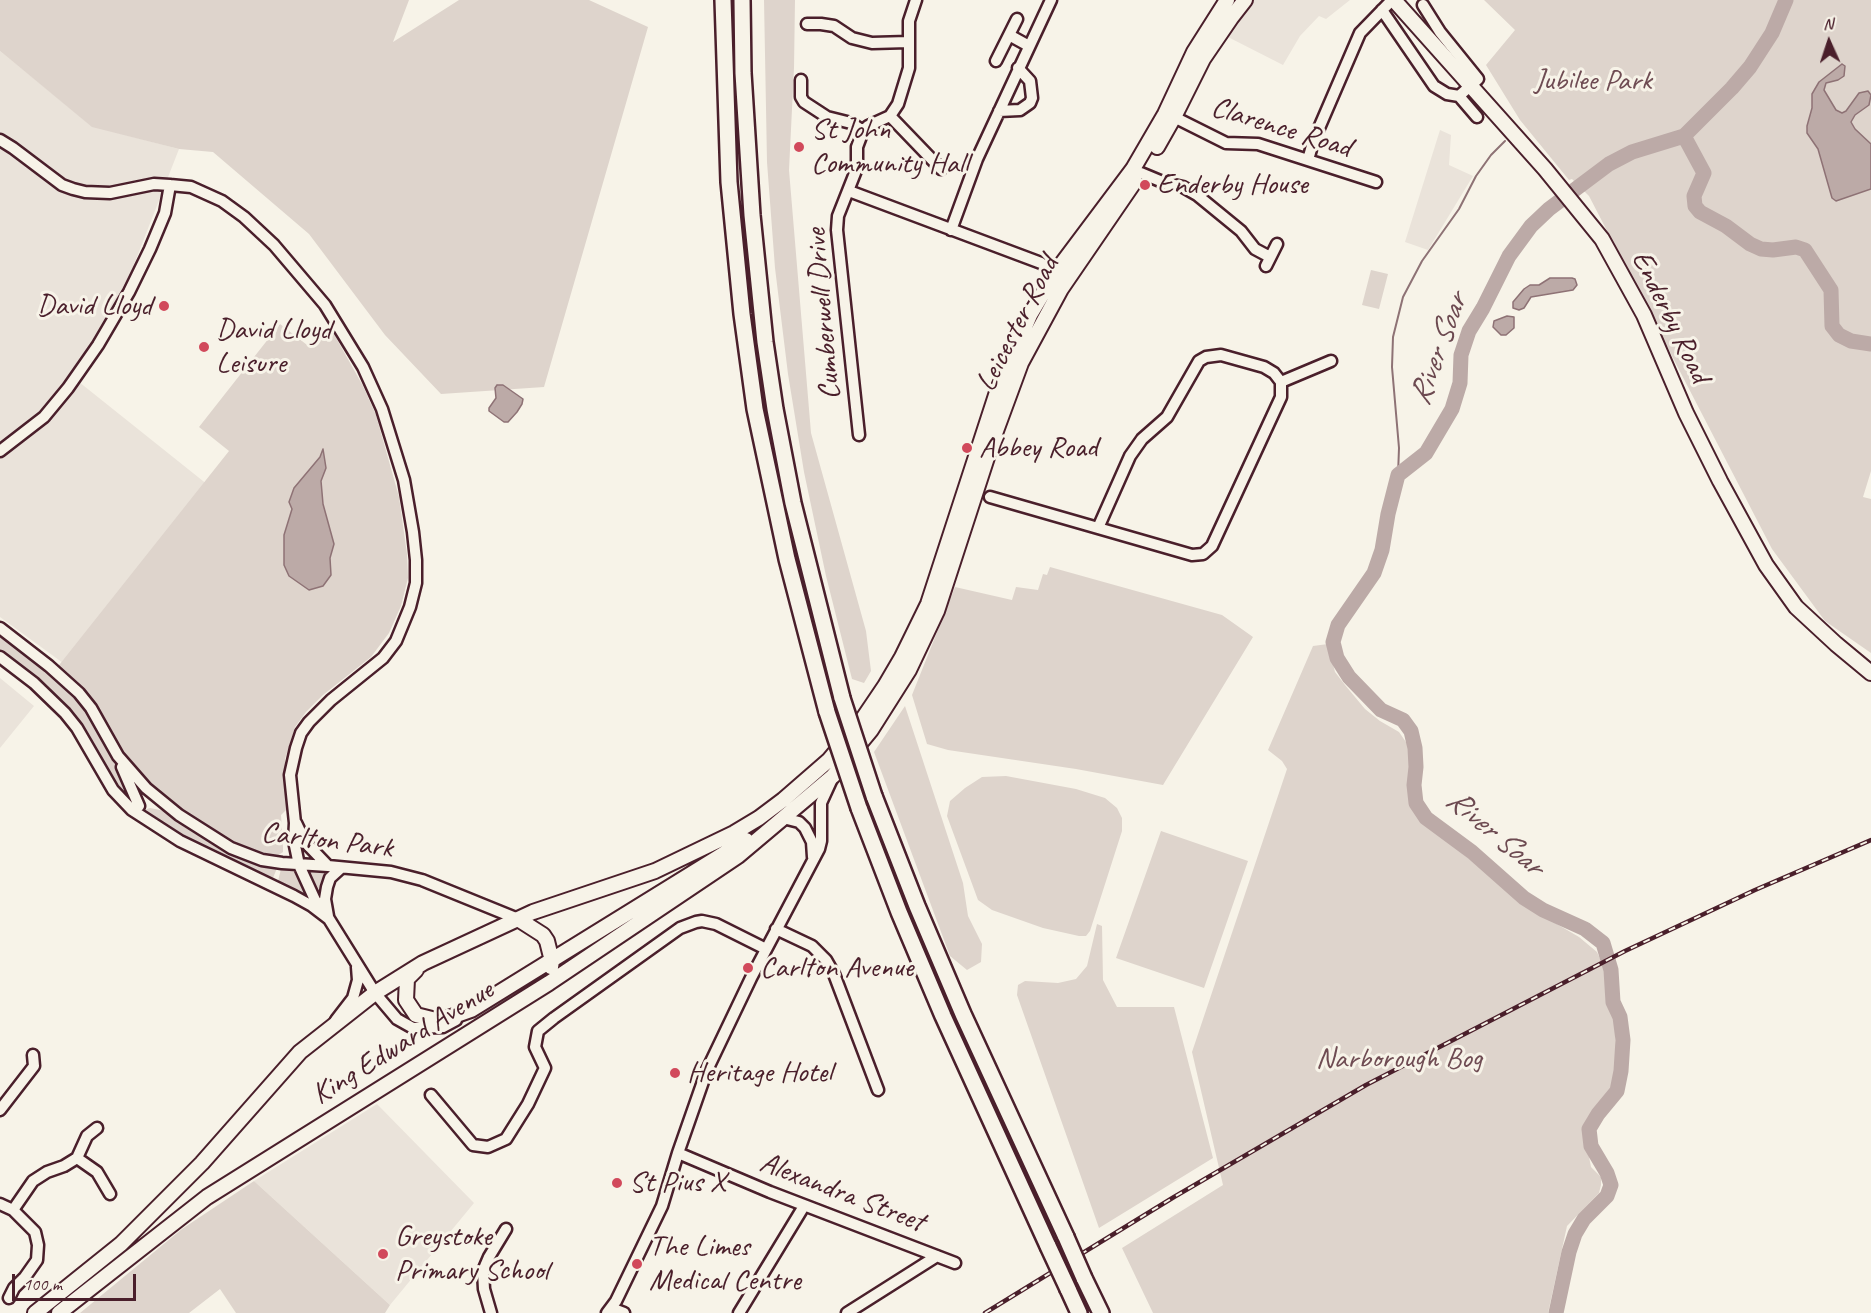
<!DOCTYPE html>
<html>
<head>
<meta charset="utf-8">
<style>
  body { margin:0 }
  #map { position:relative; width:1871px; height:1313px; overflow:hidden; background:#f7f3e8; font-family:Caveat,sans-serif }
  canvas { display:block }
  .north { position:absolute; left:1799px; top:12px; width:60px; height:60px; -webkit-text-stroke:4px #f7f3e8; paint-order:stroke; rotate:357deg; font-size:16px; font-weight:700; line-height:24px; text-align:center; color:#4a1f2b }
  .north::after { content:''; display:block; margin:auto; width:21px; height:27px; background:#4a1f2b; clip-path:polygon(50% 0,100% 100%,50% 72%,0 100%) }
  .scale { position:absolute; left:12px; top:1274px; width:124px; height:27px; box-sizing:border-box; border:3px solid #4a1f2b; border-top:0; padding-left:8px; font-size:18px; line-height:21px; white-space:nowrap; color:#4a1f2b; -webkit-text-stroke:4px #f7f3e8; paint-order:stroke }
</style>
</head>
<body>
<div id="map">
<canvas width="1871" height="1313"></canvas>
<div class="north">N</div>
<div class="scale">100 m</div>
</div>
<script>
const c = document.querySelector('canvas').getContext('2d');
c.lineJoin = 'round';
function paint(path, color) { c.fillStyle = color; c.fill(path, 'evenodd'); }
const poly = rows => new Path2D(rows.map(r => 'M' + r).join(''));
function strokePath(path, color, width, dash) { c.strokeStyle = color; c.lineWidth = width; c.lineCap = dash ? 'butt' : 'round'; c.setLineDash(dash || []); c.stroke(path); }
function drawText(font, color, halo, rows, align = 'center') {
  c.font = font + ' Caveat,sans-serif'; c.lineWidth = 6; c.setLineDash([]); c.textBaseline = 'middle'; c.strokeStyle = halo; c.fillStyle = color; for (const [text, x, y, turn = 0] of rows) {
    c.save(); c.translate(x, y); c.rotate((+turn || 0) * Math.PI / 180); c.textAlign = isNaN(turn) ? turn : align; if (halo) c.strokeText(text, 0, 0); c.fillText(text, 0, 0); c.restore();
  }
}
const built = poly([
  [1254,0,1350,0,1326,19,1319,16,1300,36,1283,65,1226,36],
  [0,51,92,126,179,149,133,267,103,326,69,374,208,485,63,663,0,617],
  [1440,130,1451,135,1449,165,1473,176,1428,250,1405,242],
  [0,678,34,706,0,748],
  [377,1104,474,1203,390,1305,254,1181]
]);
const green = poly([
  [0,0,409,0,393,42,459,0,589,0,648,27,544,387,441,394,385,335,309,234,213,152,179,149,92,127,0,51],
  [764,0,795,0,794,68,789,170,811,433,866,631,871,671,864,683,852,679,826,576,804,472,788,374,775,268,767,162],
  [1484,0,1871,0,1871,471,1863,497,1871,499,1871,653,1825,621,1772,549,1589,196,1572,179,1569,180,1520,120,1486,65,1515,30],
  [1371,270,1388,274,1379,309,1362,305],
  [280,324,311,348,330,327,363,386,376,415,399,497,407,554,408,578,401,606,389,633,371,657,323,695,306,712,295,727,285,759,287,809,281,815,283,847,283,852,277,856,239,846,177,809,129,765,56,669,229,451,199,427],
  [1050,567,1222,615,1253,637,1163,785,1076,769,948,750,927,744,912,695,955,587,1012,600,1016,587,1038,590,1043,574,1047,575],
  [0,634,55,678,81,702,123,779,130,798,114,780,87,733,67,705,49,688,0,650],
  [1328,644,1335,672,1345,685,1365,709,1380,721,1399,732,1408,745,1411,759,1410,794,1417,816,1526,906,1579,937,1597,952,1607,974,1608,996,1615,1024,1617,1067,1613,1087,1589,1116,1585,1136,1591,1167,1601,1177,1601,1185,1599,1193,1567,1226,1548,1313,1153,1313,1122,1248,1223,1185,1192,1052,1287,769,1282,761,1268,750,1313,646],
  [905,706,963,883,968,916,982,944,981,962,967,970,950,956,874,752],
  [1006,776,1076,789,1105,798,1117,808,1122,818,1122,831,1090,931,1086,936,1079,936,1043,928,992,910,978,900,947,816,950,801,965,788,982,777],
  [150,808,165,811,209,842,239,858,277,868,273,878,178,834,144,810],
  [1161,831,1248,861,1204,988,1116,958],
  [281,869,299,869,313,902,278,881],
  [305,870,327,871,322,879,320,898],
  [1097,924,1102,926,1103,980,1117,1007,1174,1007,1213,1158,1099,1228,1017,995,1018,985,1025,981,1058,983,1076,979,1087,966],
  [254,1181,390,1305,385,1313,236,1313,220,1289,189,1313,80,1313,182,1229]
]);
const water = poly([
  [1842,64,1845,66,1844,76,1838,80,1826,83,1824,90,1836,110,1842,113,1846,111,1859,93,1868,91,1871,95,1869,105,1855,115,1851,122,1855,129,1871,144,1871,189,1836,201,1832,198,1818,149,1807,133,1807,126,1812,108,1812,94,1819,82,1842,64],
  [1550,278,1572,278,1575,279,1577,285,1573,290,1531,297,1524,308,1519,310,1513,308,1513,302,1524,289,1530,285,1539,285,1550,278],
  [1507,316,1514,317,1514,328,1506,335,1501,335,1493,327,1494,321,1507,316],
  [497,385,503,385,523,399,522,404,517,412,508,422,504,422,489,411,489,408,496,398,495,388,497,385],
  [323,449,326,468,321,481,323,504,334,544,330,558,331,575,323,586,309,590,289,576,284,565,284,535,292,509,289,502,294,488,320,457,323,449]
]);
const stream = poly([
  [1398,475,1399,448,1392,367,1393,337,1403,297,1422,261,1459,209,1476,176,1491,155,1505,141]
]);
const river = poly([
  [1684,136,1704,173,1694,196,1695,206,1700,212,1726,226,1750,244,1761,249,1773,250,1796,247,1805,250,1831,290,1832,326,1839,335,1851,341,1871,344],
  [1556,1313,1569,1252,1575,1234,1584,1219,1607,1196,1611,1185,1607,1173,1591,1146,1589,1129,1598,1114,1617,1091,1621,1071,1623,1040,1620,1017,1613,1002,1611,970,1603,943,1585,929,1543,910,1524,898,1472,852,1426,818,1416,803,1414,785,1416,767,1415,748,1411,731,1403,720,1381,710,1349,677,1337,658,1333,642,1338,625,1374,573,1382,550,1388,514,1398,475,1426,453,1452,409,1460,383,1461,355,1469,331,1483,308,1509,256,1531,226,1549,209,1609,164,1632,152,1684,136,1732,88,1750,67,1772,33,1786,0]
]);
const minor = poly([
  [1423,5,1440,32,1478,79,1459,96],
  [1382,10,1434,86,1447,94,1459,96,1477,117],
  [807,24,821,24,834,26,852,38,872,43,908,42],
  [1009,35,1029,46],
  [996,61,1017,19],
  [801,80,801,97,804,102,827,117,851,123,863,131],
  [999,111,1020,110,1030,103,1032,98,1030,81,1018,68],
  [890,116,941,169],
  [1174,117,1226,143,1258,144,1376,182],
  [0,140,13,148,62,185,73,189,85,192,110,193,154,184,170,185,191,187,222,201,244,217,274,245,325,305,363,367,382,409,404,480,413,532,416,560,416,583,410,607,396,641,383,658,331,700,309,722,301,733,296,748,290,775,295,823,294,841,299,865,315,900,329,919],
  [1308,160,1313,142,1360,33,1392,0],
  [1141,173,1165,183,1183,187,1197,195,1241,231,1255,249,1270,257],
  [849,191,1041,263,1055,273],
  [951,230,977,159,1051,0],
  [1266,266,1277,244],
  [859,435,837,230,838,216,857,168,857,147,863,131,868,126,890,116,898,104,909,68,909,21,916,0],
  [0,451,44,417,68,388,98,345,129,292,150,249,165,213,170,185],
  [990,497,1192,555,1203,554,1212,546,1281,397,1281,382,1331,361],
  [1098,528,1130,456,1142,439,1167,417,1199,361,1206,357,1221,355,1264,367,1274,373,1281,382],
  [0,628,49,666,79,693,91,708,118,756,146,788,179,815,231,848,262,860,282,863,328,866,391,872,422,880,518,919],
  [0,657,34,683,65,713,77,728,113,790,132,810,180,841,294,896,312,906,329,919,375,993,397,1019,413,1028,443,1027,456,1020],
  [122,767,139,806],
  [783,818,799,822,805,828,812,842,813,857],
  [296,823,305,842,328,866],
  [328,916,325,899,327,887,330,878,341,868],
  [776,929,812,946,826,960,834,974,878,1090],
  [336,1020,353,998,358,980,357,967],
  [431,1095,473,1145,488,1147,506,1139,528,1104,545,1068,535,1047,538,1031,554,1018,680,928,696,922,702,921,716,924,766,949],
  [0,1110,34,1066,33,1055],
  [678,1153,770,1192,955,1263],
  [77,1158,97,1172,110,1194],
  [0,1204,13,1210,35,1232,38,1245,37,1260,25,1277,14,1288,9,1298],
  [13,1210,33,1181,47,1172,64,1166,77,1158,87,1136,97,1128],
  [611,1308,624,1313],
  [491,1313,484,1289,483,1271,489,1257,506,1229],
  [607,1313,616,1301,662,1206,678,1153,707,1070,751,978,819,849,821,841,821,803,832,779],
  [739,1313,804,1206],
  [847,1313,937,1256]
]);
const major = poly([
  [1394,0,1545,169,1602,239,1644,315,1686,413,1720,481,1766,565,1796,607,1836,644,1871,673],
  [1157,147,1174,117,1203,59,1231,18,1245,0],
  [518,919,543,935,547,941,552,961,551,967],
  [416,970,407,979,406,1000,416,1015,440,1021,471,1010,746,840],
  [35,1313,121,1244,202,1163,300,1052,375,993,423,963,533,912,655,871,734,833,759,818,783,800,829,760,860,723,885,686,902,657,928,604,998,389,1030,315,1055,273,1133,169,1165,114,1194,52,1227,0],
  [59,1313,207,1197,549,983,738,856,833,776,871,730,909,670,937,611,993,439,1021,363,1061,289,1135,181]
]);
const highway = poly([
  [723,0,729,182,742,314,755,409,787,559,827,712],
  [742,0,743,73,752,215,765,342,775,409,793,503,842,698],
  [874,796,917,906,963,1014,1066,1237],
  [859,808,899,912,943,1016,1048,1246],
  [1084,1278,1101,1313],
  [1068,1289,1079,1313]
]);
const rail = poly([
  [985,1313,1174,1197,1366,1085,1625,951,1755,890,1871,840]
]);
const highwayBridge = poly([
  [842,698,874,796],
  [827,712,859,808],
  [1066,1237,1084,1278],
  [1048,1246,1068,1289]
]);
const markers = [
  [799,147,6,"#d1495b"],
  [1145,185,6,"#d1495b"],
  [164,306,6,"#d1495b"],
  [204,347,6,"#d1495b"],
  [967,448,6,"#d1495b"],
  [748,968,6,"#d1495b"],
  [675,1073,6,"#d1495b"],
  [617,1183,6,"#d1495b"],
  [383,1254,6,"#d1495b"],
  [637,1264,6,"#d1495b"]
];
const parkNames = [
  ["Jubilee Park",1593,81],
  ["Narborough Bog",1399,1059]
];
const streetNames = [
  ["Clarence Road",1281,128,17],
  ["Cumberwell Drive",824,314,-95],
  ["Enderby Road",1670,317,64],
  ["Leicester Road",1018,324,-63],
  ["Carlton Park",327,841,7],
  ["King Edward Avenue",403,1043,-32],
  ["Alexandra Street",842,1193,21]
];
const poiNames = [
  ["St John",811,130],
  ["Community Hall",811,164],
  ["Enderby House",1157,185],
  ["David Lloyd",152,306,"right"],
  ["David Lloyd",216,330],
  ["Leisure",216,364],
  ["Abbey Road",979,448],
  ["Carlton Avenue",760,968],
  ["Heritage Hotel",687,1073],
  ["St Pius X",629,1183],
  ["Greystoke",395,1237],
  ["Primary School",395,1271],
  ["The Limes",649,1247],
  ["Medical Centre",649,1281]
];
const waterNames = [
  ["River Soar",1439,350,-70],
  ["River Soar",1494,833,40]
];
paint(built, '#eae3da');
paint(green, '#ded4cc');
paint(water, '#bcaaa7');
strokePath(water, '#8e7275', 1.5);
strokePath(stream, '#8e7275', 2);
strokePath(river, '#bcaaa7', 15);
strokePath(minor, '#4a1f2b', 15);
strokePath(major, '#4a1f2b', 18);
strokePath(highway, '#4a1f2b', 20);
strokePath(minor, '#f7f3e8', 10);
strokePath(major, '#f7f3e8', 14);
strokePath(highway, '#f7f3e8', 15);
strokePath(rail, '#4a1f2b', 4.5);
strokePath(rail, '#f7f3e8', 2, [7]);
strokePath(highwayBridge, '#4a1f2b', 20, []);
strokePath(highwayBridge, '#f7f3e8', 15);
for (const [x, y, r, color] of markers) { const dot = new Path2D(); dot.arc(x, y, r, 0, 2 * Math.PI); c.fillStyle = color; c.fill(dot); strokePath(dot, '#f7f3e8', 2); }
drawText('30px', '#6f4c53', '#f7f3e8', parkNames);
drawText('30px', '#4a1f2b', '#f7f3e8', streetNames);
drawText('30px', '#4a1f2b', '#f7f3e8', poiNames, 'left');
drawText('italic 32px', '#6c4950', '#f7f3e8', waterNames);
</script>
</body>
</html>
